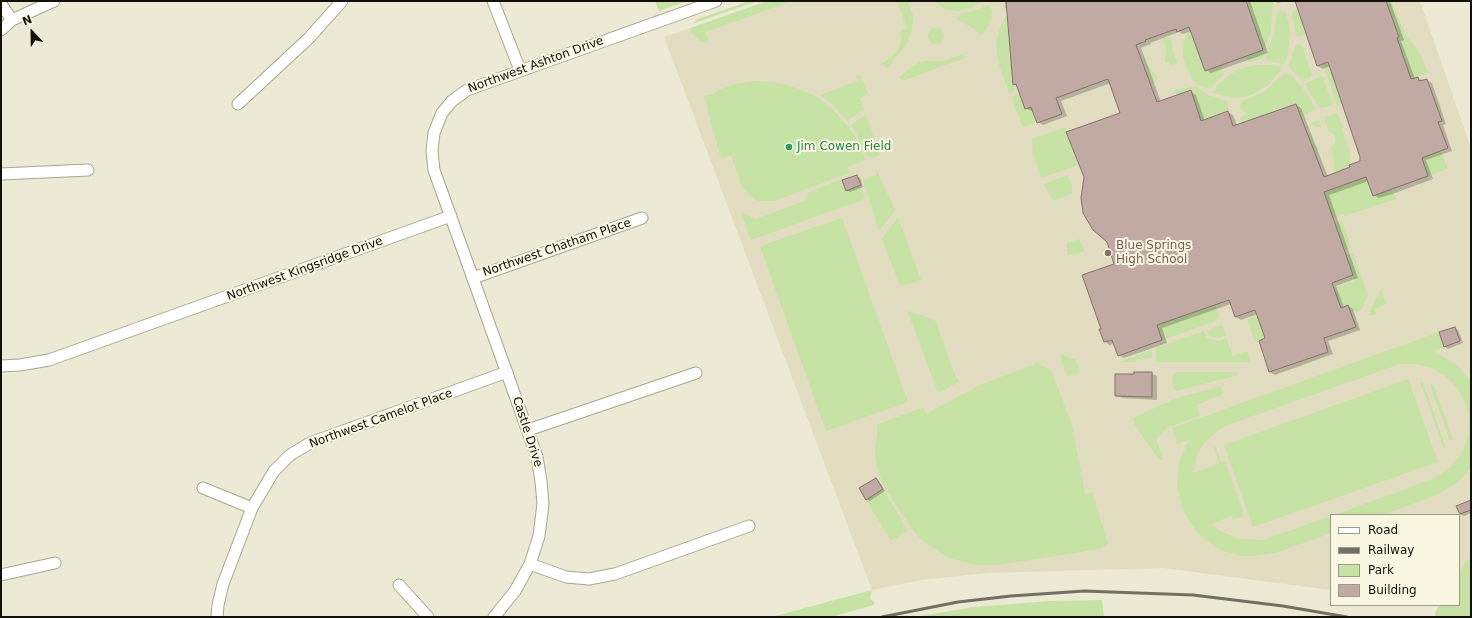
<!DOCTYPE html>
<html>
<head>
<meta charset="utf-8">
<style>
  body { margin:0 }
  #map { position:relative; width:1472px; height:618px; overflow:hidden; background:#ece9d4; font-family:"DejaVu Sans",sans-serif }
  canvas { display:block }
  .frame { position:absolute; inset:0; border:2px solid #111009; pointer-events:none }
  .legend { position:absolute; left:1330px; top:514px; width:130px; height:92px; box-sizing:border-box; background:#f9f6e1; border:1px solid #9c9a8b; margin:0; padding:5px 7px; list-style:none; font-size:12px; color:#111009 }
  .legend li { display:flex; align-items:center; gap:8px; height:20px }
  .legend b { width:20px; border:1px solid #9c9a8b }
  .north { position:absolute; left:12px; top:12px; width:40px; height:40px; -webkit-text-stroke:3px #f9f6e1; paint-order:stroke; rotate:338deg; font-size:11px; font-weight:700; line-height:16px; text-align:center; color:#111009 }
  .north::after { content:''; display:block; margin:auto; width:14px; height:18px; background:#111009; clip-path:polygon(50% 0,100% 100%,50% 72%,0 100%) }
</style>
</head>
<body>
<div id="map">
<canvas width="1472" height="618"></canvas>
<div class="frame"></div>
<ul class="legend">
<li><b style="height:5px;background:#fff"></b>Road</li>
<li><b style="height:5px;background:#727063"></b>Railway</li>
<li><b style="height:11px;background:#c6e2a4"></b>Park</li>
<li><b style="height:11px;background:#c0aaa3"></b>Building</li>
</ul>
<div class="north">N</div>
</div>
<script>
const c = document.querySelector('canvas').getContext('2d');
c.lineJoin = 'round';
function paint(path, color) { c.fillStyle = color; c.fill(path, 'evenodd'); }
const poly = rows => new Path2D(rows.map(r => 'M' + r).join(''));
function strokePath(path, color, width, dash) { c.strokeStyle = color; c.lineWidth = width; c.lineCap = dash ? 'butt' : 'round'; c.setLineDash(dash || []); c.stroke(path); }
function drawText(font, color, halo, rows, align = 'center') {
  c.font = font + ' "DejaVu Sans",sans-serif'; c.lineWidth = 4; c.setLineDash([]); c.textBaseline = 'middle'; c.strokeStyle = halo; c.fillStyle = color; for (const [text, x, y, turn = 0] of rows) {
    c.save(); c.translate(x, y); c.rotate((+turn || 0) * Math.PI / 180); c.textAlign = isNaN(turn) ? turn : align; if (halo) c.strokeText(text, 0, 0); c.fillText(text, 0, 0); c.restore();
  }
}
const built = poly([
  [769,1,1420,1,1471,148,1471,578,1459,582,1459,515,1331,515,1331,590,1163,568,988,573,921,580,872,590,664,37]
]);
const green = poly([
  [655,1,687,1,659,11],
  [750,1,758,1,692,24,698,19],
  [767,1,792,1,706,32,708,40,707,43,701,42,692,33,691,28],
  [897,1,907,1,913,15,913,22,908,42,887,69,882,63,891,58,898,49,901,42,900,32,907,28],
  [934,1,983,1,971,8,957,11,945,9],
  [1246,1,1273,1,1271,31,1262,59,1248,62,1246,56,1263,50],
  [1386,1,1391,1,1405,34,1419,52,1428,73,1411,79,1397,38,1399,37],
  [986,6,989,6,992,10,991,18,988,27,981,36,975,29,956,19,959,15,971,12],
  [1298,9,1305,34,1298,37,1296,35,1292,15,1293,11],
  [1280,11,1286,12,1290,31,1288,54,1285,63,1283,64,1268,61,1266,57,1274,34,1277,12],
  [1007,15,1014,91,1009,93,998,61,996,44,999,30],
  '928 36a8 8 0 1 1 16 0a8 8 0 1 1-16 0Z',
  [1190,28,1221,65,1224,74,1209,89,1199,85,1193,80,1185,63,1183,56,1184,41],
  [1171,36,1173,51,1177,62,1176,64,1173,65,1165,62,1166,50,1163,39],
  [1298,44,1302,45,1312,75,1309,78,1303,81,1289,67,1295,46],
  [1141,50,1147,62,1146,63,1158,78,1152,84],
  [962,55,968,57,905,80,902,80,899,78,909,69,918,63,925,61,942,61],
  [1328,63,1342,103,1337,105,1323,64],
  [1254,65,1273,65,1280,67,1281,70,1268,85,1254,94,1244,97,1233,98,1213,93,1219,84,1229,75,1243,68],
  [1286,72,1291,75,1301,86,1309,97,1315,109,1301,117,1296,104,1241,123,1240,118,1245,114,1244,111,1240,109,1241,103,1244,101,1265,91],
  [856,75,861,76,868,94,860,98,864,110,858,113,847,121,834,106,821,95,858,81],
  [1321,76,1323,77,1333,105,1320,108,1305,84],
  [756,81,772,82,790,86,811,94,821,100,834,111,851,130,855,136,866,160,847,167,849,173,774,201,758,201,753,199,742,187,731,155,721,159,704,96,712,94,721,89,734,84],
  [1195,86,1208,95,1226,101,1228,104,1228,111,1201,121,1191,91,1177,95,1174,90,1188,88],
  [1019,94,1025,109,1031,107,1037,122,1023,127,1011,97],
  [1337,113,1344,128,1342,129,1350,153,1350,167,1334,173,1334,165,1331,147,1335,144,1336,138,1333,133,1328,131,1324,117],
  [866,115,880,155,871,158,870,156,867,157,856,133,851,126,859,119],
  [1319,119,1321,127,1316,127,1312,124,1307,128,1309,133,1313,135,1313,143,1318,150,1317,155,1316,155,1306,127],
  [1065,127,1078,165,1041,178,1033,154,1032,139],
  [1441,151,1448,169,1428,176,1426,171,1415,160],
  [875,167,895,210,879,231,863,180,877,174],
  [852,175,842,180,846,191,861,185,865,199,751,240,741,212,756,219,806,200,808,197,807,193],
  [1068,175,1072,187,1072,194,1053,201,1044,184],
  [1366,177,1373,196,1392,189,1396,199,1345,216,1344,214,1333,218,1323,193],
  [898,217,921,280,900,286,882,239],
  [842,218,908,402,826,431,760,246],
  [1342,221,1351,248,1345,251,1335,223],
  [1079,239,1085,251,1073,255,1067,255,1067,243],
  [1353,253,1368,295,1361,310,1355,313,1354,310,1350,311,1348,305,1341,308,1333,288,1354,281,1346,255],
  [1380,290,1381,290,1386,304,1374,309,1376,314,1369,316],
  [1215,305,1219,315,1216,321,1162,340,1157,325],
  [909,311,935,320,956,378,960,381,938,393,908,312],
  [1257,316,1265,338,1255,342,1247,319],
  [1222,325,1226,335,1219,338,1209,336,1207,330],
  [1204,331,1207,338,1218,341,1226,338,1233,356,1247,351,1251,362,1156,362,1156,348],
  [1439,332,1444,347,1432,352,1439,354,1457,365,1471,381,1471,468,1456,484,1434,496,1382,515,1335,515,1435,478,1451,467,1460,455,1464,448,1468,436,1469,417,1466,405,1458,389,1446,376,1431,368,1414,364,1400,364,1225,426,1210,437,1204,443,1197,455,1193,473,1219,463,1214,447,1216,447,1221,462,1225,461,1243,512,1242,513,1243,516,1233,520,1231,516,1211,524,1220,531,1239,539,1263,540,1331,516,1331,533,1279,552,1251,556,1242,556,1220,550,1208,542,1196,531,1183,511,1177,486,1179,462,1189,440,1177,444,1172,428],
  [1152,350,1152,358,1138,359,1137,359,1136,362,1118,362],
  [1061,354,1076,360,1080,372,1067,376,1060,357],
  [1037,363,1051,370,1072,425,1085,494,1092,492,1108,543,1100,549,997,565,975,565,950,558,933,548,918,536,891,498,881,480,877,467,875,450,877,434,877,425,923,407,926,414,982,384],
  [1177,372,1236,372,1238,375,1177,391,1173,388,1172,377],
  [1408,379,1438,462,1253,527,1224,445],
  [1420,382,1423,382,1446,448,1444,449],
  [1430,384,1433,384,1453,440,1450,441],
  [1221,386,1223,394,1196,405,1200,416,1168,427,1156,439,1163,459,1159,460,1135,425,1133,418,1174,399],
  [883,489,908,531,891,541,866,500],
  [1471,558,1471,617,1436,617,1435,613,1439,605,1459,605,1459,570,1462,569,1466,561],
  [872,590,870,598,874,602,874,605,831,617,771,617],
  [1102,600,1104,617,915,617,974,607,1050,601]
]);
const shadow = poly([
  [1005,1,1250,1,1268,53,1211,73,1206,70,1192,31,1183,34,1179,32,1150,43,1151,44,1141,48,1161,102,1191,92,1196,95,1205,121,1228,112,1233,115,1237,125,1296,105,1301,108,1328,177,1351,168,1362,162,1330,66,1323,69,1318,66,1296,1,1390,1,1404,40,1401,41,1415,79,1418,78,1423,81,1426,80,1432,83,1446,124,1443,125,1452,151,1426,160,1433,179,1398,192,1379,198,1374,195,1369,181,1329,195,1358,278,1336,286,1344,308,1348,306,1353,309,1360,330,1328,341,1333,354,1275,375,1270,372,1267,339,1258,314,1241,320,1236,317,1231,304,1162,328,1167,343,1124,358,1119,355,1114,343,1110,345,1105,342,1102,329,1115,264,1122,113,1111,83,1061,101,1067,116,1043,125,1038,122,1034,110,1031,111,1025,108,1017,86,1014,84,1008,10,1005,8],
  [1274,1,1285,1,1278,3],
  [857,176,860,178,863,187,850,192,847,190],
  [1455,328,1458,330,1463,343,1448,349,1445,347,1440,333],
  [1151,373,1157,376,1157,400,1122,398,1116,395],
  [876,479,879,481,885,491,870,501,866,499],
  [1471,501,1471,513,1464,516,1460,514]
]);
const building = poly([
  [1006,1,1246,1,1263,50,1205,71,1189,27,1177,32,1176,29,1145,40,1146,41,1136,45,1157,102,1191,90,1201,121,1228,111,1233,126,1296,104,1324,177,1350,167,1349,165,1360,161,1360,157,1328,62,1317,66,1295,1,1386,1,1399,37,1397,38,1411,79,1418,77,1419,81,1427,79,1442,121,1438,122,1448,148,1422,158,1428,176,1392,189,1373,196,1366,177,1324,192,1353,275,1332,283,1341,308,1348,305,1356,327,1324,338,1328,352,1269,372,1259,341,1265,338,1255,310,1235,317,1229,300,1157,325,1162,340,1118,356,1112,340,1104,342,1099,329,1101,329,1082,275,1114,264,1107,242,1093,230,1083,213,1081,198,1084,177,1066,132,1120,113,1108,79,1056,98,1062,114,1037,123,1031,107,1025,109,1016,84,1013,85,1006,1],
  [857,175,861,185,846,191,842,180,857,175],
  [1455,327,1460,341,1444,347,1439,332,1455,327],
  [1134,372,1152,372,1152,397,1115,396,1115,374,1134,374,1134,372],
  [876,478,883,489,866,500,859,488,876,478],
  [1471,500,1471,510,1460,514,1456,506,1471,500]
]);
const street = poly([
  [493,1,520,70],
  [1,4,12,20],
  [1,30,12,20,54,1],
  [238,104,309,38,342,1],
  [1,174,88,170],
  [473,278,642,218],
  [1,366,20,365,49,360,451,216],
  [528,430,696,373],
  [203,488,252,508],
  [530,564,566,577,589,579,615,574,749,526],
  [1,575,55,563],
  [399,585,428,617],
  [217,617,218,605,223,584,252,508,274,471,290,455,310,443,507,372],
  [494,617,515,591,530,564,539,536,543,504,541,481,537,457,434,170,432,151,434,133,442,113,452,101,467,90,716,1]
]);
const rail = poly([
  [882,617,958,602,1011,596,1084,591,1193,595,1283,606,1347,617]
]);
const markers = [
  [789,147,4,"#2e9e5b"],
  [1108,253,4,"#8d6e63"]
];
const streetNames = [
  ["Northwest Ashton Drive",536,65,-20],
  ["Northwest Chatham Place",557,248,-19],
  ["Northwest Kingsridge Drive",305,269,-20],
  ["Northwest Camelot Place",381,419,-20],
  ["Castle Drive",527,432,72]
];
const leisureNames = [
  ["Jim Cowen Field",797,147]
];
const educationNames = [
  ["Blue Springs",1116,246],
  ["High School",1116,260]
];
paint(built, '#e2ddc1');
paint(green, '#c6e2a4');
paint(shadow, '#0003');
paint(building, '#c0aaa3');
strokePath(building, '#87726c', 1);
strokePath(street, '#a8a591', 13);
strokePath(street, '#fff', 11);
strokePath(rail, '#727063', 3);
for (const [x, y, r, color] of markers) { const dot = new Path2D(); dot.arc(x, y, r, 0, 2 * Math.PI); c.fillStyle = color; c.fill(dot); strokePath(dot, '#f9f6e1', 1.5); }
drawText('12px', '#111009', '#f9f6e1', streetNames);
drawText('12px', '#27864d', '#f9f6e1', leisureNames, 'left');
drawText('12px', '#785e54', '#f9f6e1', educationNames, 'left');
</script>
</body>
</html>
